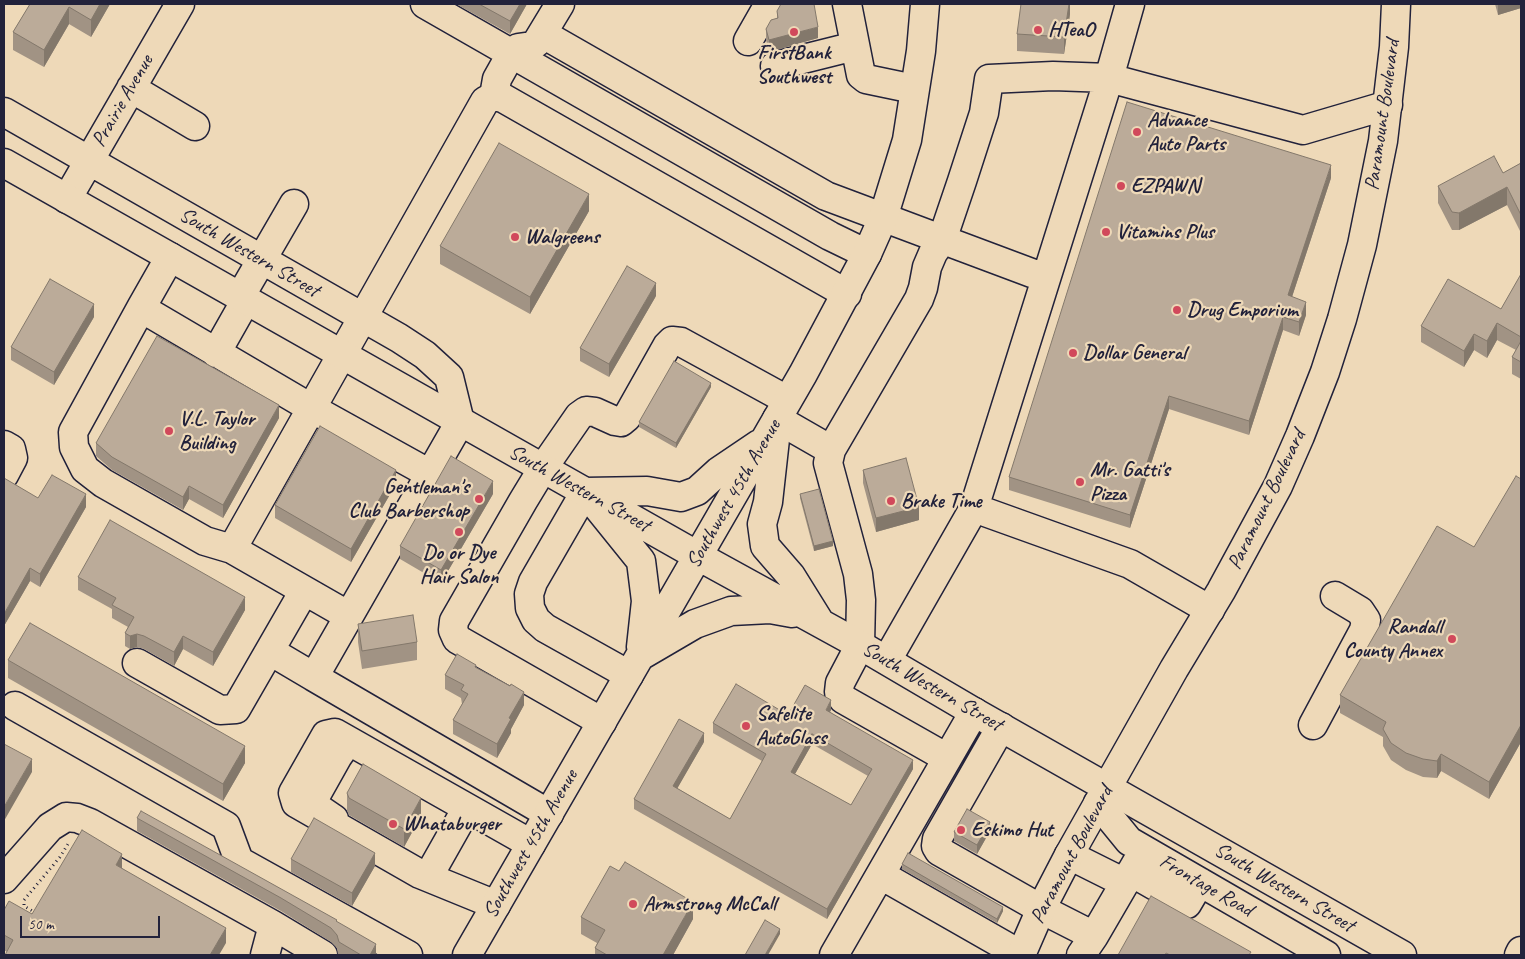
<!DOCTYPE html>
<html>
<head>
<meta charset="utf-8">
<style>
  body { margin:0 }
  #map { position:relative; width:1525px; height:959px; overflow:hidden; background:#eed9b8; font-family:Caveat,sans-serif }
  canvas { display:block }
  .frame { position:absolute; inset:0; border:5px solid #22223b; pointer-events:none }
  .scale { position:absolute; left:20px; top:916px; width:140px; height:22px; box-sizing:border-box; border:2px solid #22223b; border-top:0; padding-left:6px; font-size:15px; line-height:18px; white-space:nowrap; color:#22223b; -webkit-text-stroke:4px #eed9b8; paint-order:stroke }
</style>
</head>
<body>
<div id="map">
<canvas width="1525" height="959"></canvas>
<div class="frame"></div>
<div class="scale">50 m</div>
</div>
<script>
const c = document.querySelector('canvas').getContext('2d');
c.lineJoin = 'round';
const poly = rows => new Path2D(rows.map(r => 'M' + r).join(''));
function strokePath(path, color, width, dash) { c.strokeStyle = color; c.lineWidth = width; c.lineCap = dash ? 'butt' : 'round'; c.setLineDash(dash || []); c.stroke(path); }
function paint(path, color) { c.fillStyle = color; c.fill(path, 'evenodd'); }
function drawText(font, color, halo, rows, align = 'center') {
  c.font = font + ' Caveat,sans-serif'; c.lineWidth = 4.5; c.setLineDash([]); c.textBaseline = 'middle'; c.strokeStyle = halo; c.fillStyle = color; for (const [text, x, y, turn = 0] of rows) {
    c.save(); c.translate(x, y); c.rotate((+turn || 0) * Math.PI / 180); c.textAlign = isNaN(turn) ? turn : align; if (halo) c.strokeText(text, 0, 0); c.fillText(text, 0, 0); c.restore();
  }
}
const path = poly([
  [36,913,24,906,24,900,60,857,68,844]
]);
const minor = poly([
  [425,4,830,236,867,254],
  [847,4,861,75,866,79,914,89],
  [543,34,826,196,1045,278],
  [748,41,769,4],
  [775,66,855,46],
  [131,88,195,126],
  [494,96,497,79,511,54,518,48,532,46,537,42,560,4],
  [4,112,399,338,425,355,449,377,460,422,314,677,549,814],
  [67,199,180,4],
  [170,257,141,308,311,408,430,474],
  [240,297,294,204],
  [141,308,73,432,74,447,85,469,103,483,205,541,232,549,485,101,494,96,503,98,847,294],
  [216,353,246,300],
  [777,419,831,450,828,463,858,574,861,600,860,645,840,683,839,692,843,699,947,758],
  [4,445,11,449,13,458,4,475],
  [831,450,919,299,923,288,927,267,933,253,942,240,962,181,984,113,989,79,1053,76,1109,78,1303,130,1388,105],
  [585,492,533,582,529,594,530,608,536,620,545,628,629,675],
  [974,508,1109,78,1130,4],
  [232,549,349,616],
  [270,651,314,677],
  [887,660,974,508,1130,564,1210,610],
  [137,663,220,710,236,709,304,591],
  [15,706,226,826,239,861,408,955],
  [602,722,457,639,453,630,454,621,523,501,543,468,579,416,586,411,595,412,615,421,621,422,627,417,667,346,672,341,681,342,787,400],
  [1313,725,1364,630,1366,620,1360,611,1335,596],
  [1001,727,937,839,936,846,939,851,1041,909,1094,936,1144,850],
  [1098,803,1129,841,1326,955],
  [334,819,315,806,315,797,338,756,345,746,352,743],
  [1069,855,1125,883],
  [1131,872,1187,904,1200,882],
  [881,875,1021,955],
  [428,877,467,808],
  [4,879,50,827,66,817,77,818,90,823,273,925,265,955],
  [496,905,420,874,296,803,293,793,326,735,335,733,531,844],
  [273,925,323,955],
  [834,955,974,712],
  [1081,955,1094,936],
  [1519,955,1521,951]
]);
const major = poly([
  [4,163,698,556,860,645,974,712,1402,955],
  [776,430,768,502,762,524,765,546,791,576,819,621],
  [585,492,647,491,681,497,697,491,719,471,759,444],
  [595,504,641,561,646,601,641,647],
  [642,655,695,624,731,611,770,609,792,613],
  [467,955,803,374,867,254,883,218,907,140,921,51,925,4],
  [1021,955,1041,909,1069,855,1174,669,1221,591,1278,486,1300,436,1325,372,1342,319,1362,245,1383,141,1394,47,1396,4]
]);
const wall = poly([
  [30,4,110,4,91,37,69,24,44,67,13,50,13,32],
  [456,4,527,4,510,34],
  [1070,4,1070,14,1064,54,1017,51,1017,34],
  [1495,4,1521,4,1521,8,1498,15],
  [777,11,818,38,769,52,766,40,766,29,777,19],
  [1521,163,1521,233,1507,205,1459,230,1452,230,1438,203,1438,186,1503,173],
  [1331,178,1292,297,1306,315,1299,336,1283,330,1249,435,1169,409,1130,528,1009,490,1009,477],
  [589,211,530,314,440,264,440,246],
  [1521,274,1521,379,1512,374,1512,357,1516,350,1497,340,1487,358,1474,350,1464,367,1421,342,1421,326,1501,309],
  [656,296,609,377,580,361,580,348],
  [94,317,54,385,11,360,11,347],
  [711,387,676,448,639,427,639,422],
  [279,418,223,518,189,499,183,510,112,470,96,456,96,443],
  [863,470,919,520,876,532,863,483],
  [1521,479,1521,742,1489,799,1441,771,1437,778,1423,777,1406,770,1391,760,1383,746,1383,737,1340,713,1340,695,1474,547],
  [396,484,351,562,275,518,275,505],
  [493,494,441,583,400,559,400,546],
  [800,494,833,546,814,551,800,498],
  [38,498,86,507,40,587,30,581,4,626],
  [78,577,245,610,213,666,183,649,174,666,144,649,137,647,130,649,125,646,125,633,128,627,112,618,112,609,78,590],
  [358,624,417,642,417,660,362,669,358,642],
  [8,660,245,763,223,801,8,678],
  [476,667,524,705,511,729,511,733,497,758,453,734,453,720,462,704,461,698,445,689,445,675],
  [831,710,830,712,913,769,827,919,634,809,634,799,704,742,677,788,730,819,762,761,713,733,713,723],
  [812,744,868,776,851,805,795,774],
  [347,793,421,816,404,847,349,815,347,811],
  [137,818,337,922,376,955,338,955,337,948,331,942,281,911,137,831],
  [990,831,977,854,954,841,954,832],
  [291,859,375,866,352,906,291,872],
  [902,864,1003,911,997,923,902,869],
  [122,868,226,943,7,952,4,950,4,910,32,914],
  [581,917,693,919,673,955,595,955,595,948,597,943,581,934]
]);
const shadedWall = poly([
  [100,4,110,4,91,37,91,20],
  [520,4,527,4,510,34,510,21],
  [1069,4,1070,4,1070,14,1064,54,1064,37],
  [1498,4,1521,4,1521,8,1498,15],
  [69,7,69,24,44,67,44,50],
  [818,27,818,38,769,52,769,40],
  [1331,165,1331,178,1288,309,1288,295],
  [1507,187,1507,205,1459,230,1459,213],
  [589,194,589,211,530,314,530,297],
  [656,283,656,296,609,377,609,364],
  [1306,302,1306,315,1299,336,1299,322],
  [94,304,94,317,54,385,54,372],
  [1283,317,1283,330,1249,435,1249,421],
  [1497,323,1497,340,1487,358,1487,341],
  [1474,334,1474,350,1464,367,1464,351],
  [711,383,711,387,676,448,676,443],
  [1169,396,1169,409,1130,528,1130,515],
  [279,405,279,418,223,518,223,505],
  [396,470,396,484,351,562,351,549],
  [493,481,493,494,441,583,441,570],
  [189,486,189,499,183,510,183,497],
  [86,494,86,507,40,587,40,574],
  [919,507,919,520,876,532,876,518],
  [833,541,833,546,814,551,814,546],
  [30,568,30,581,4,626,4,614],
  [245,597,245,610,213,666,213,652],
  [137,634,137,647,130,649,130,636],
  [183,636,183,649,174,666,174,652],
  [524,692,524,705,511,729,511,733,497,758,497,744,509,718],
  [831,700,831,710,826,719,826,710],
  [1521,725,1521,742,1489,799,1489,782],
  [704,733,704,742,673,796,673,786],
  [812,734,812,744,791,781,791,772],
  [245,746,245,763,223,801,223,784],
  [1441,754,1441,771,1437,778,1437,761],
  [32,759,32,772,4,821,4,807],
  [913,760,913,769,827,919,827,909],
  [421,798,421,816,404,847,404,829],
  [990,822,990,831,977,854,977,845],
  [375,853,375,866,352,906,352,893],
  [122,854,122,869,116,865],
  [693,902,693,919,673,955,663,955],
  [1003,907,1003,911,997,923,997,919],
  [226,928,226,943,219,955,210,955],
  [780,929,780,934,768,955,765,955],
  [376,944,376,955,370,955]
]);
const building = poly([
  [30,4,100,4,91,20,69,7,44,50,13,32,30,4],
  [479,4,520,4,510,21,479,4],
  [781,4,814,4,818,27,769,40,766,29,771,20,778,18,777,11,781,4],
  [1021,4,1069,4,1064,37,1017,34,1021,4],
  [1127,102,1331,165,1288,295,1306,302,1299,322,1283,317,1249,421,1169,396,1130,515,1009,477,1127,102],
  [499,143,589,194,530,297,440,246,499,143],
  [1494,156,1503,173,1521,163,1521,215,1507,187,1459,213,1452,212,1438,186,1494,156],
  [627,266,656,283,609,364,580,348,627,266],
  [1521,274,1521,337,1497,323,1487,341,1474,334,1464,351,1421,326,1448,279,1501,309,1521,274],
  [50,279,94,304,54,372,11,347,50,279],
  [157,336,279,405,223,505,189,486,183,497,112,457,96,443,157,336],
  [1521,341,1521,362,1512,357,1521,341],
  [674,361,711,383,676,443,639,422,674,361],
  [320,426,396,470,351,549,275,505,320,426],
  [451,456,493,481,441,570,400,546,451,456],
  [906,458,919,507,876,518,863,470,906,458],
  [52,475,86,494,40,574,30,568,4,614,4,478,38,498,52,475],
  [1516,476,1521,479,1521,725,1489,782,1441,754,1437,761,1423,759,1406,753,1391,743,1383,729,1386,722,1340,695,1437,526,1474,547,1516,476],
  [819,489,833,541,814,546,800,494,819,489],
  [110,520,245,597,213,652,183,636,174,652,144,636,137,634,130,636,125,633,134,617,112,605,116,598,78,577,110,520],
  [413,615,417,642,362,651,358,624,413,615],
  [30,623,245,746,223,784,8,660,30,623],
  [457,654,476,665,475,667,510,686,511,684,524,692,509,718,511,719,497,744,453,720,468,694,461,690,464,685,445,675,457,654],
  [736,684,788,715,805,685,831,700,826,710,913,760,827,909,634,799,679,719,704,733,673,786,730,819,766,754,713,723,736,684],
  [812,734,872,769,851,805,791,772,812,734],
  [4,744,32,759,4,807,4,744],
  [363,764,421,798,404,829,349,798,347,793,363,764],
  [967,809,990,822,977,845,954,832,967,809],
  [141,811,337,920,336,921,376,944,370,955,361,955,339,942,337,935,331,928,281,898,137,818,141,811],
  [314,818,375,853,352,893,291,859,314,818],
  [82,830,122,854,116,865,226,928,210,955,5,955,13,940,4,935,4,910,9,901,32,914,82,830],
  [908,853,1003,907,997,919,902,864,908,853],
  [625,862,693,902,663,955,607,955,595,948,605,930,581,917,610,866,619,871,625,862],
  [1151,896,1251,952,1249,955,1170,955,1166,953,1165,955,1118,955,1151,896],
  [765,920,780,929,765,955,745,955,765,920]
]);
const markers = [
  [1038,30,5,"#d1495b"],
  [794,32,5,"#d1495b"],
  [1137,132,5,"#d1495b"],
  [1121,186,5,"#d1495b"],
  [1106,232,5,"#d1495b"],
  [515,237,5,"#d1495b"],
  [1177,310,5,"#d1495b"],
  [1073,353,5,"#d1495b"],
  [169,431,5,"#d1495b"],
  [1080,482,5,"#d1495b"],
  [479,499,5,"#d1495b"],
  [891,501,5,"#d1495b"],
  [459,532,5,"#d1495b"],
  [1452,639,5,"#d1495b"],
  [746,726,5,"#d1495b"],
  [393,824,5,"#d1495b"],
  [961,830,5,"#d1495b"],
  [633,904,5,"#d1495b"]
];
const poiNames = [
  ["HTeaO",1048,30],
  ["FirstBank",794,53,"center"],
  ["Southwest",794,77,"center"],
  ["Advance",1147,120],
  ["Auto Parts",1147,144],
  ["EZPAWN",1131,186],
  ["Vitamins Plus",1116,232],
  ["Walgreens",525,237],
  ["Drug Emporium",1187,310],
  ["Dollar General",1083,353],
  ["V.L. Taylor",179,419],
  ["Building",179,443],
  ["Mr. Gatti's",1090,470],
  ["Pizza",1090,494],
  ["Gentleman's",469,487,"right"],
  ["Club Barbershop",469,511,"right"],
  ["Brake Time",901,501],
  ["Do or Dye",459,553,"center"],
  ["Hair Salon",459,577,"center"],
  ["Randall",1442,627,"right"],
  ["County Annex",1442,651,"right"],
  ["Safelite",756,714],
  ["AutoGlass",756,738],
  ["Whataburger",403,824],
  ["Eskimo Hut",971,830],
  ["Armstrong McCall",643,904]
];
const streetNames = [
  ["Prairie Avenue",123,101,-60],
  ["Paramount Boulevard",1383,115,-82],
  ["South Western Street",249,253,30],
  ["South Western Street",579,489,29],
  ["Southwest 45th Avenue",734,494,-60],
  ["Paramount Boulevard",1267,500,-64],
  ["South Western Street",932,687,30],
  ["Southwest 45th Avenue",531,844,-60],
  ["Paramount Boulevard",1072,855,-62],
  ["Frontage Road",1206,886,30],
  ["South Western Street",1284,888,30]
];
strokePath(minor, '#22223b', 31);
strokePath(major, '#22223b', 31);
strokePath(path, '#22223b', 3, [1, 4]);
strokePath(minor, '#eed9b8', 28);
strokePath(major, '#eed9b8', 28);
paint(wall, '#a19384');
paint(shadedWall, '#83786b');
paint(building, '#bbab99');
strokePath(building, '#83786b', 1);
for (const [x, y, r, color] of markers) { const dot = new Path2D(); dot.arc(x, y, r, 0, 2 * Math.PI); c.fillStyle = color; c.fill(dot); strokePath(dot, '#eed9b8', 2); }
drawText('bold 21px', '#22223b', '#eed9b8', poiNames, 'left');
drawText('21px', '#22223b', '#eed9b8', streetNames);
</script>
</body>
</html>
